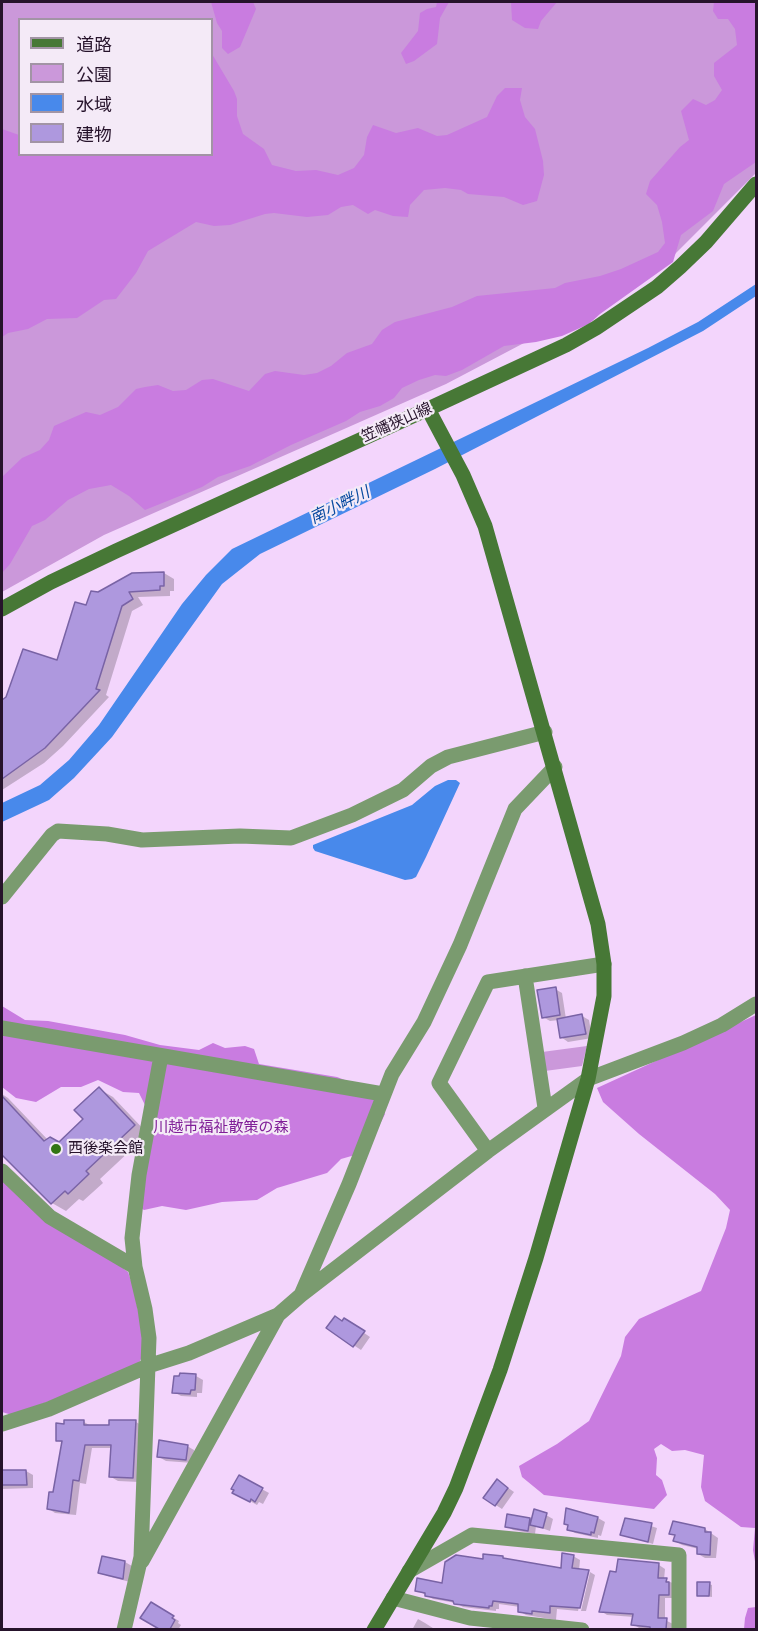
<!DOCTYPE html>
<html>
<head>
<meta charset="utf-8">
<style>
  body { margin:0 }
  #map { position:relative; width:758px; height:1631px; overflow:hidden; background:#f3d5fc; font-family:"DejaVu Sans","Noto Sans JP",sans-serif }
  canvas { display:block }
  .frame { position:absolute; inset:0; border:3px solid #26132b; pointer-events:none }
  .legend { position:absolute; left:18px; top:18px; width:195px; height:138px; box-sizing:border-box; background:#f4eaf7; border:2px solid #a294a5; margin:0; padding:8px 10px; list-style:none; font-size:18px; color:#26132b }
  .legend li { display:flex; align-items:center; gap:12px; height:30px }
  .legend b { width:30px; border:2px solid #a294a5 }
</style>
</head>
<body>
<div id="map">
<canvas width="758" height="1631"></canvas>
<div class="frame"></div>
<ul class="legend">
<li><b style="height:8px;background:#477836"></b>道路</li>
<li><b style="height:16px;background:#cb98da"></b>公園</li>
<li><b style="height:16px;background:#4889eb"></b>水域</li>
<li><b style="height:16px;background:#ae98de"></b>建物</li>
</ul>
</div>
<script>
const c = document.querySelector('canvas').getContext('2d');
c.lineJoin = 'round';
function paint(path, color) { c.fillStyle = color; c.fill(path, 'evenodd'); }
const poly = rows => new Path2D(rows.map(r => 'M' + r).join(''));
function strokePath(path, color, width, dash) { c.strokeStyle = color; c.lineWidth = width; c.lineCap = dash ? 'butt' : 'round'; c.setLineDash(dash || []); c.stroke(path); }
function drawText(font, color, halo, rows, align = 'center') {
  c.font = font + ' "DejaVu Sans","Noto Sans JP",sans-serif'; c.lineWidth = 4.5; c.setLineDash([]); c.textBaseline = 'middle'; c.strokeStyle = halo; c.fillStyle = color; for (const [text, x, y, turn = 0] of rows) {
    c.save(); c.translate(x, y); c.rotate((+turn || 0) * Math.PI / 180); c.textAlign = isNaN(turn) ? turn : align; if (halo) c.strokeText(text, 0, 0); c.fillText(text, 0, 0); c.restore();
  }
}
const green = poly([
  [2,2,756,2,756,173,674,255,562,323,446,384,104,535,2,592],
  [20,20,212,20,212,154,20,154],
  [587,1046,582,1066,545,1071,542,1052]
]);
const forest = poly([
  [211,2,253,2,256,9,240,47,228,54,222,48,222,31,217,23],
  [437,2,449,2,440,18,437,44,414,61,406,64,401,53,418,31,420,13,427,9,436,7],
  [511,2,557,2,541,21,538,29,525,28,512,20],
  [714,2,756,2,756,162,724,184,713,211,681,235,673,262,600,314,589,324,562,336,536,342,504,346,462,370,446,376,435,375,419,380,402,388,394,398,380,406,360,412,346,421,291,445,250,466,218,477,202,487,145,510,129,496,111,485,89,489,68,500,45,520,32,526,10,564,2,573,2,477,22,458,40,450,49,440,54,426,86,412,100,415,118,407,136,389,145,387,158,385,173,391,186,390,202,380,213,379,249,391,265,374,275,371,304,375,317,373,331,366,347,353,372,344,382,330,395,322,452,307,477,296,555,288,565,283,600,276,621,269,658,252,665,243,662,222,657,205,646,194,650,181,680,147,689,140,681,111,693,99,706,105,715,100,722,90,714,76,714,63,737,45,735,29,728,19,718,19,713,11],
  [212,54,234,91,237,99,237,116,243,134,264,149,272,165,296,171,316,170,338,175,354,168,364,155,367,137,373,125,396,133,418,128,437,136,447,135,487,117,497,96,505,88,522,88,520,100,525,117,535,129,543,161,544,175,537,201,523,205,504,197,468,194,461,190,445,188,424,190,410,205,408,217,393,216,375,210,368,214,353,205,341,207,328,215,307,217,274,213,265,214,230,225,214,226,196,222,148,251,136,273,116,299,104,300,77,318,47,319,28,329,8,333,2,337,2,129,19,135,20,154,212,154],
  [2,1006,25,1020,48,1021,125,1035,160,1045,199,1050,213,1043,225,1048,245,1046,254,1049,259,1064,337,1077,366,1088,385,1114,375,1134,355,1155,341,1159,327,1173,277,1188,257,1200,222,1202,186,1210,162,1206,144,1210,130,1201,145,1105,139,1093,123,1092,98,1080,81,1087,61,1087,36,1102,16,1098,2,1087],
  [756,1015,756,1567,753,1550,755,1528,741,1527,705,1501,701,1487,704,1455,685,1450,672,1451,661,1444,654,1449,657,1458,656,1475,662,1480,667,1495,654,1509,544,1495,522,1477,519,1466,557,1444,589,1421,621,1356,625,1337,639,1319,701,1291,726,1228,730,1210,715,1194,639,1134,603,1102,597,1088],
  [2,1178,128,1272,133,1286,140,1320,144,1353,136,1369,12,1415,2,1412],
  [756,1607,756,1629,744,1629,745,1618,748,1608]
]);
const water = poly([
  [756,284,756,296,703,331,435,469,260,554,222,584,112,737,74,778,49,800,2,822,2,803,40,785,69,760,99,725,182,604,206,575,232,549,648,348,698,322],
  [448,780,456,780,460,783,426,857,416,877,412,879,405,880,315,851,313,848,313,845,412,805,435,786]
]);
const shadow = poly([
  [164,573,174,579,174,591,170,591,170,596,138,597,143,605,132,611,106,695,109,697,63,746,44,763,2,790,2,702,58,662,87,607,98,594],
  [555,989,562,993,566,1019,582,1016,589,1020,592,1038,568,1042,561,1037,559,1020,550,1021,543,1017],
  [99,1089,113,1097,148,1134,100,1179,103,1183,83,1201,79,1199,66,1211,52,1203,2,1152,2,1094,8,1098,48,1140,59,1144,85,1119],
  [351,1324,370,1337,361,1350,328,1328],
  [196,1376,203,1380,202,1393,197,1393,197,1397,181,1396,174,1392],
  [84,1422,91,1426,110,1427,136,1422,143,1426,139,1482,118,1481,111,1477,112,1448,92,1448,86,1484,80,1483,76,1515,55,1513,49,1509,54,1494,63,1443,57,1440],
  [187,1446,194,1450,193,1463,166,1461,159,1457],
  [26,1471,33,1475,33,1488,2,1489,2,1472],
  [240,1477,269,1493,263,1504,259,1502,257,1505,234,1492],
  [504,1485,514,1492,502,1509,485,1498],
  [546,1515,553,1519,550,1531,536,1526,535,1534,513,1530,506,1526,530,1519,533,1521],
  [598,1518,605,1522,601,1536,598,1535,598,1538,575,1533,568,1529],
  [639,1522,657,1528,653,1544,622,1534],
  [705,1529,718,1538,716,1558,705,1558,698,1554,699,1549,682,1545,675,1541,676,1536,671,1533],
  [573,1556,580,1560,579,1570,589,1572,587,1572,578,1611,557,1609,556,1620,526,1615,519,1611,520,1607,499,1604,499,1609,496,1609,496,1611,463,1607,456,1603,433,1599,417,1590,443,1584,484,1561,503,1557,509,1561,562,1570],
  [125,1562,132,1566,130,1582,107,1576,100,1572],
  [659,1565,665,1569,664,1580,673,1583,675,1598,665,1598,665,1620,673,1624,672,1630,639,1628,633,1624,634,1617,607,1615,601,1611,618,1574],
  [590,1572,595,1575,586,1611,581,1611],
  [709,1584,712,1585,712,1597,698,1595],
  [151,1604,179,1621,178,1623,181,1625,178,1630,162,1630,142,1617],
  [418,1619,425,1623,436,1630,412,1630]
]);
const building = poly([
  [164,572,164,586,160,586,160,590,129,592,133,599,122,606,96,689,100,690,45,748,2,779,2,700,6,697,23,649,57,660,75,602,86,605,91,591,98,592,132,573,164,572],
  [556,987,560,1015,542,1018,537,990,556,987],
  [582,1014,586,1034,560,1038,557,1019,582,1014],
  [99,1087,135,1125,86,1171,89,1174,68,1194,65,1191,51,1204,2,1155,2,1096,44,1141,50,1137,59,1142,83,1119,74,1110,99,1087],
  [335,1316,342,1321,344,1318,365,1331,353,1347,326,1328,335,1316],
  [180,1373,196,1374,195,1390,191,1390,190,1394,172,1393,174,1376,179,1376,180,1373],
  [64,1420,84,1420,84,1425,109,1425,109,1420,136,1420,133,1478,109,1477,111,1445,85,1445,79,1481,73,1480,69,1513,47,1509,49,1492,53,1492,62,1441,56,1441,56,1423,64,1424,64,1420],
  [159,1440,188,1445,186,1460,157,1457,159,1440],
  [2,1470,26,1470,27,1485,2,1485,2,1470],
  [239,1475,263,1488,255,1502,251,1499,250,1502,232,1493,234,1490,231,1489,239,1475],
  [497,1479,508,1488,495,1506,483,1498,497,1479],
  [566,1508,598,1517,594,1533,591,1532,591,1535,567,1530,568,1525,564,1524,566,1508],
  [534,1509,547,1513,543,1528,530,1525,534,1509],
  [507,1514,530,1518,528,1531,505,1527,507,1514],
  [625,1518,652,1523,648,1542,620,1535,625,1518],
  [673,1521,705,1528,705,1532,711,1532,710,1555,697,1554,697,1547,673,1541,675,1535,669,1534,673,1521],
  [562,1553,574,1555,572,1568,589,1570,580,1608,550,1606,550,1613,532,1611,532,1614,518,1612,518,1604,493,1601,492,1606,489,1606,489,1608,454,1604,453,1601,425,1596,425,1593,415,1591,417,1578,442,1583,445,1562,456,1555,483,1559,483,1554,503,1556,503,1558,561,1568,562,1553],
  [102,1556,125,1561,123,1579,98,1573,102,1556],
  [618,1559,659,1563,658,1578,667,1578,666,1582,669,1582,669,1595,659,1595,658,1618,667,1618,666,1629,650,1629,650,1627,631,1625,633,1614,599,1612,610,1571,616,1572,618,1559],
  [697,1582,710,1582,709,1596,697,1596,697,1582],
  [151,1602,174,1616,172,1618,175,1620,170,1629,159,1629,140,1618,151,1602]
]);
const street = poly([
  [2,897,52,835,58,831,107,834,142,840,240,836,291,838,352,815,403,790,431,766,448,757,545,732],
  [525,976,545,1108],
  [2,1028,383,1094],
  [488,1151,439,1083,488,982,604,964],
  [2,1171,50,1217,135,1267],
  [301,1295,349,1184,392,1074,424,1022,460,945,515,809,555,767],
  [2,1424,49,1409,148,1366,189,1353,278,1315,301,1295,488,1151,588,1079,683,1043,722,1025,756,1004],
  [142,1561,278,1315],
  [409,1571,472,1535,679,1555,679,1630],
  [393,1598,470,1618,582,1630],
  [124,1630,141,1557,149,1338,145,1309,135,1267,132,1238,139,1175,161,1056]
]);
const secondary = poly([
  [2,609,51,582,116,551,428,409,566,345,596,328,657,287,680,267,706,242,756,184],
  [374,1630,444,1513,456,1488,500,1370,536,1258,588,1079,604,996,604,964,598,924,485,526,463,475,428,409]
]);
const markers = [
  [56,1149,6,"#327514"]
];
const streetNames = [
  ["笠幡狭山線",397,423,-24]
];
const parkNames = [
  ["川越市福祉散策の森",221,1128]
];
const poiNames = [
  ["西後楽会館",68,1149]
];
const waterNames = [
  ["南小畔川",340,506,-26]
];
paint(green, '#cb98da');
paint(forest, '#c97ce0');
paint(water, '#4889eb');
paint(shadow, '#0003');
paint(building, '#ae98de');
strokePath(building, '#7963a5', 1.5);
strokePath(street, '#7a9b6f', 15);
strokePath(secondary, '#477836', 15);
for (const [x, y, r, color] of markers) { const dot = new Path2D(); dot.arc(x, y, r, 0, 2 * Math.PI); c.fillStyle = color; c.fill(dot); strokePath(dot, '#f4eaf7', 2); }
drawText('15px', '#26132b', '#f4eaf7', streetNames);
drawText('15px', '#801f98', '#f4eaf7', parkNames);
drawText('15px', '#26132b', '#f4eaf7', poiNames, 'left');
drawText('italic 16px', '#074aa0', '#f4eaf7', waterNames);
</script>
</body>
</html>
